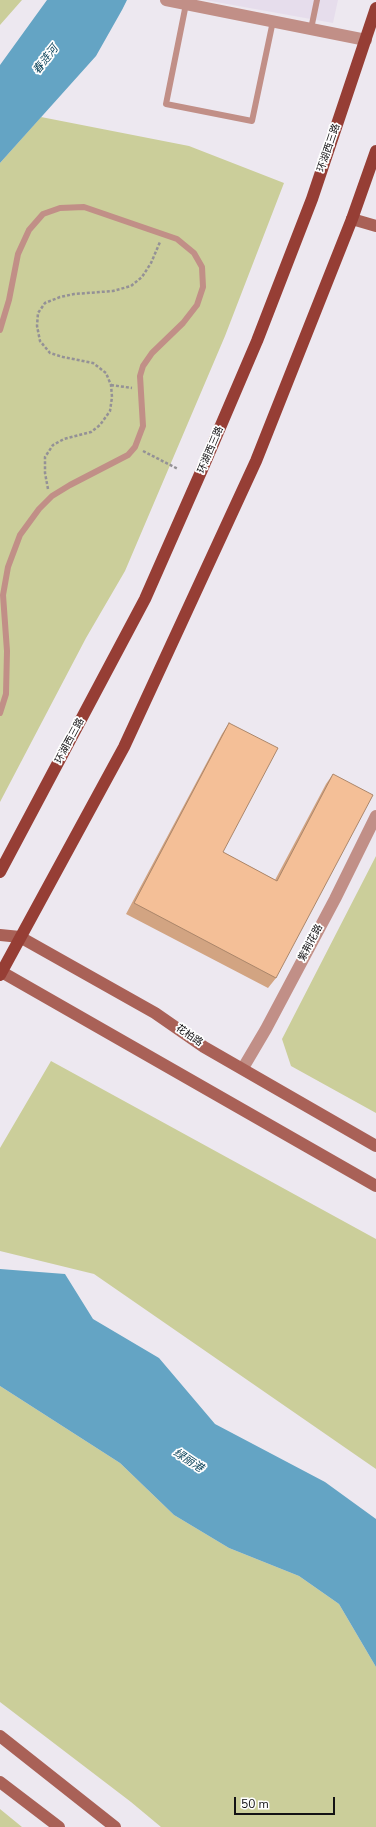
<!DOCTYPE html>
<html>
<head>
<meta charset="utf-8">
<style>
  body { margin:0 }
  #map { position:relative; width:376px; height:1827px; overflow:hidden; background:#ede8f0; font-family:"Nunito Sans",sans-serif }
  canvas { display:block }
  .scale { position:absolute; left:234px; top:1797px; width:101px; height:18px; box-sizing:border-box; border:2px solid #131214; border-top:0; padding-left:5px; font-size:12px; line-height:14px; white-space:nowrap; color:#131214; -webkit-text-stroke:3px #fff; paint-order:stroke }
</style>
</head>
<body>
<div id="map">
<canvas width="376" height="1827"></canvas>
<div class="scale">50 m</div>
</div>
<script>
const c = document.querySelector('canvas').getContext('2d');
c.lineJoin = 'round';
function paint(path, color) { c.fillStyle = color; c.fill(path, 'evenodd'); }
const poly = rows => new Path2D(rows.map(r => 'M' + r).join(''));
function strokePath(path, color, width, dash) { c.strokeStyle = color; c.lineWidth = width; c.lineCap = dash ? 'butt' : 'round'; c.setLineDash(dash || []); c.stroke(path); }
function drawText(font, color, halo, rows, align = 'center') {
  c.font = font + ' "Nunito Sans","Noto Sans SC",sans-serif'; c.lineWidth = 3.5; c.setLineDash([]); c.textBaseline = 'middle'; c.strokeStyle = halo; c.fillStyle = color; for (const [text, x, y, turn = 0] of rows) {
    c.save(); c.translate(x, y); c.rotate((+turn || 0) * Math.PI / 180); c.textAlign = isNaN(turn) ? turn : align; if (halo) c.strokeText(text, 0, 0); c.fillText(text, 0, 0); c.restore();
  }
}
const built = poly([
  [205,0,338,0,333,23]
]);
const green = poly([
  [0,0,22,0,0,25],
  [41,117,189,146,284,183,225,336,125,571,86,638,0,802,0,163],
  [376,856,376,1113,291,1066,282,1039],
  [51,1061,376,1239,376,1469,94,1274,0,1251,0,1148],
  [0,1386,120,1463,174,1515,229,1548,299,1576,339,1604,376,1667,376,1827,161,1827,131,1802,0,1702],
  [0,1809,22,1827,0,1827]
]);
const water = poly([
  [47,0,127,0,122,10,96,56,0,163,0,65],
  [0,1269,65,1274,93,1319,159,1358,215,1424,325,1482,376,1519,376,1667,339,1604,299,1576,229,1548,174,1515,120,1463,0,1386]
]);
const path = poly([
  [111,385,132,388],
  [143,451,178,469],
  [48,489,45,473,45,457,53,445,64,439,91,432,100,425,110,411,112,397,111,385,106,373,93,363,63,357,50,353,40,341,37,326,38,313,45,303,60,297,74,294,113,291,131,286,142,277,151,263,160,242]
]);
const lane = poly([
  [186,4,166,104,252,121,273,21],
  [311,29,317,0],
  [0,330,9,300,18,254,29,230,43,214,60,208,84,207,177,239,194,253,202,267,203,287,197,305,183,323,152,353,143,366,140,376,143,426,135,447,128,455,70,485,52,496,39,509,20,535,8,567,3,595,7,651,6,694,0,713]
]);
const street = poly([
  [166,0,366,40],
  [243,1068,266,1029,335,899,376,816]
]);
const secondary = poly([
  [352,219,376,226],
  [0,935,20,937,155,1013,204,1047,376,1146],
  [0,971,376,1186],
  [0,1736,115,1827],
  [0,1782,59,1827]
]);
const primary = poly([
  [0,872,145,599,204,465,257,341,312,199,376,8],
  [0,975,124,747,179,628,256,461,352,219,376,151]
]);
const wall = poly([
  [229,723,223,852,275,880,326,784,333,774,276,978,268,988,126,914,222,734]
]);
const building = poly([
  [229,723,278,748,223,852,277,881,333,774,373,795,276,978,134,903,229,723]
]);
const streetNames = [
  ["环湖西三路",329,148,-71],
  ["环湖西三路",211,450,-67],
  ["环湖西三路",70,741,-62],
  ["紫荆花路",311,943,-62],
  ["花柏路",189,1036,34]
];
const waterNames = [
  ["春涟河",46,60,-52],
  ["绿丽港",188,1461,33]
];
paint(built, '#e6ddec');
paint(green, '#cbce9a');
paint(water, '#64a4c4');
strokePath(path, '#949196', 2.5, [3, 2]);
strokePath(lane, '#c18f87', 6);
strokePath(street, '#c18f87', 12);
strokePath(secondary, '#a96157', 12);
strokePath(primary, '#963e35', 12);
paint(wall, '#d2a482');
paint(building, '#f4bf97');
strokePath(building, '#ab866a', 1);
drawText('10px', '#131214', '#fff', streetNames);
drawText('italic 11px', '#094158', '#fff', waterNames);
</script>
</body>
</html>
